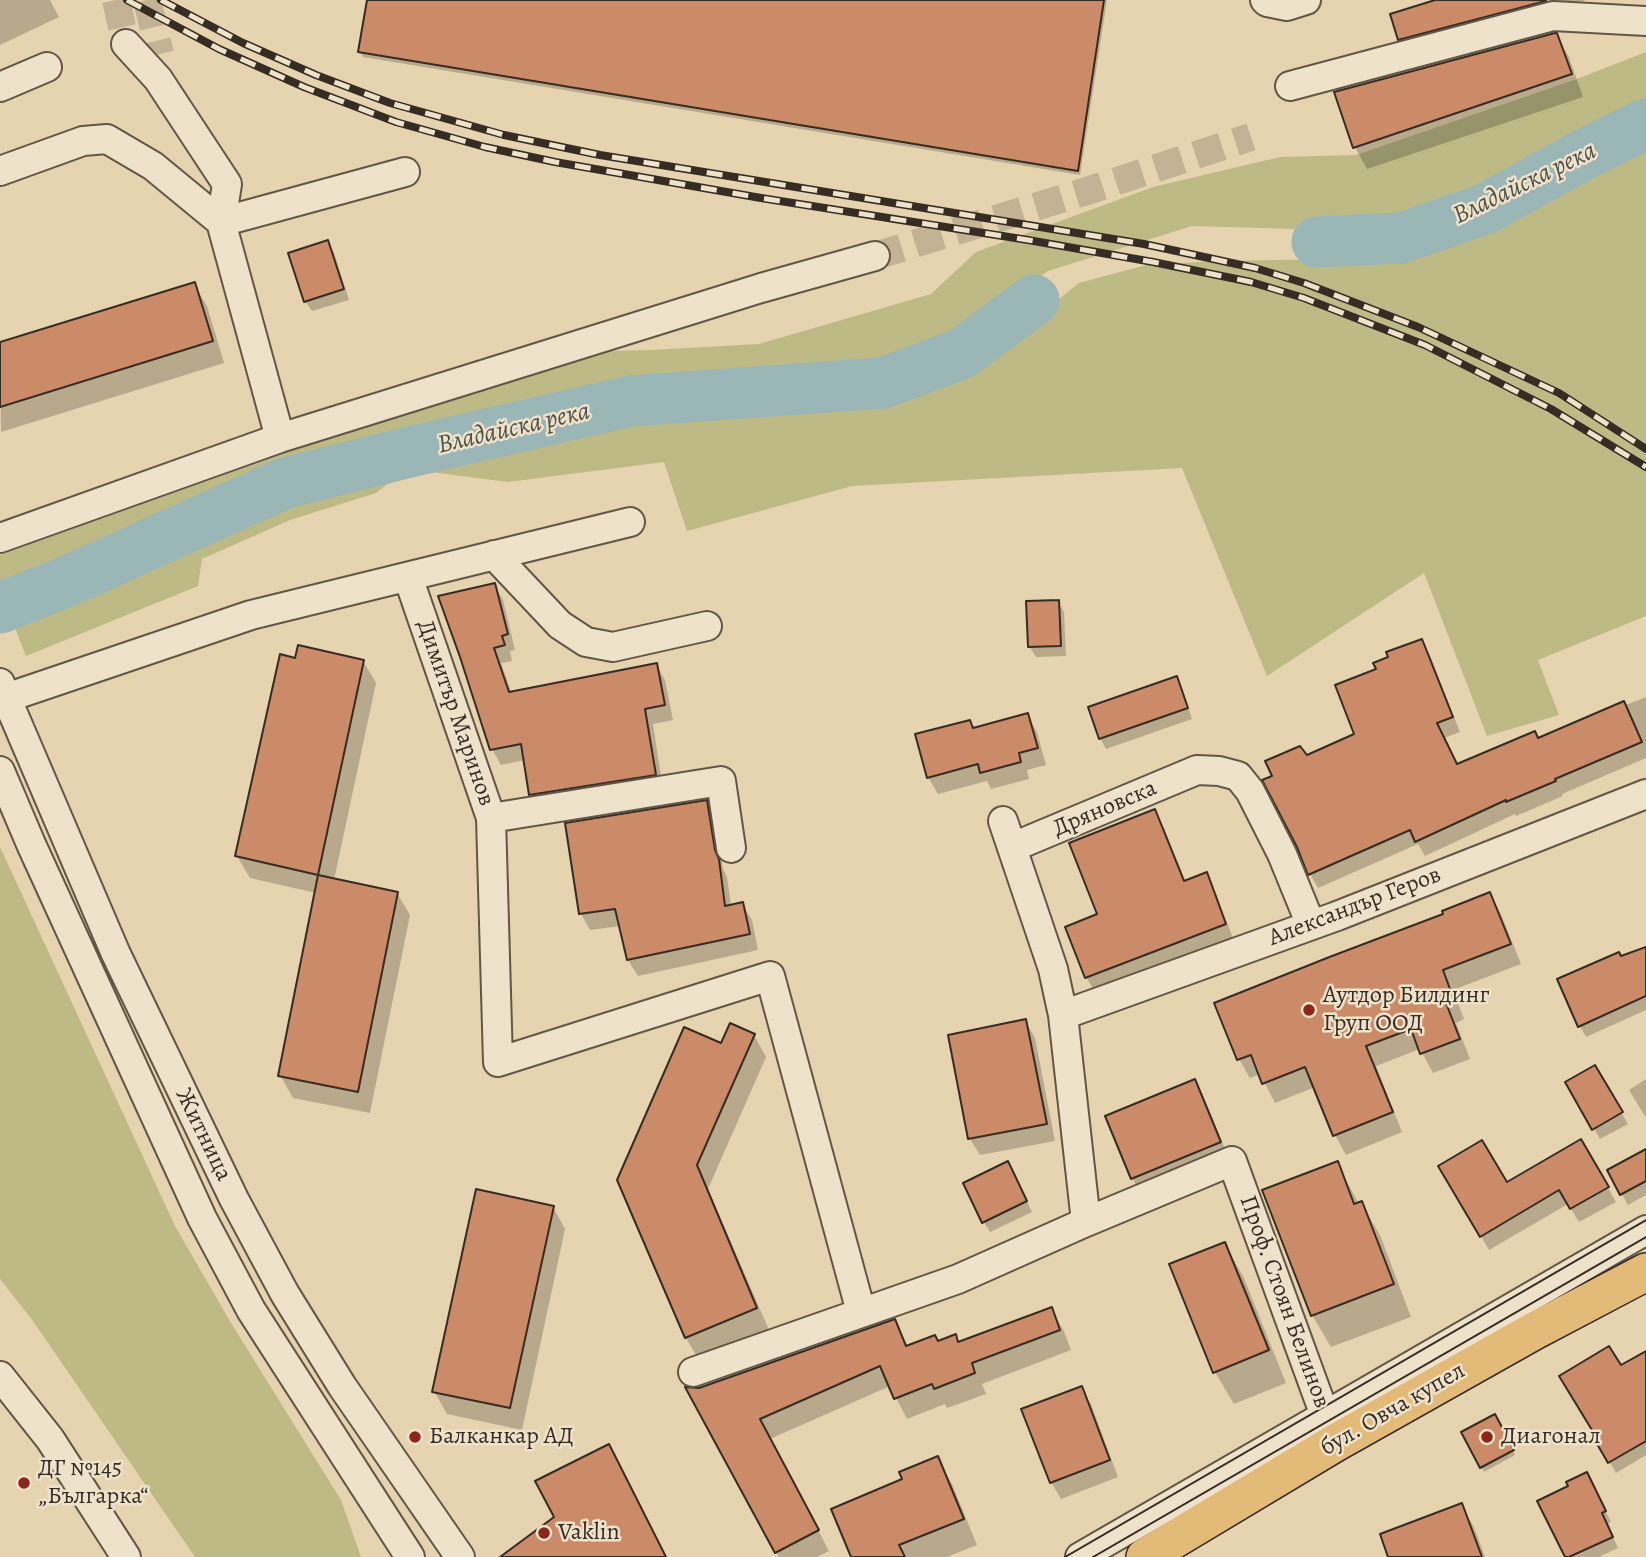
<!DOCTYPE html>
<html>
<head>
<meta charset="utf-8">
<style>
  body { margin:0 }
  canvas { display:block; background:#e6d3af }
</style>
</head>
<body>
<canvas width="1646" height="1557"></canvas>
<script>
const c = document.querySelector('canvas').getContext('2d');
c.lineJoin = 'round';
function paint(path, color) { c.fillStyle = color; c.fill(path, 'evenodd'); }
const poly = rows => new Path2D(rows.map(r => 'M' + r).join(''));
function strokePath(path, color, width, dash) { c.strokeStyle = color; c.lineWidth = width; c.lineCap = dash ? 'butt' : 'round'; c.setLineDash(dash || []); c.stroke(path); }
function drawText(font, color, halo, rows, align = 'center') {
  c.font = font + ' Alegreya,serif'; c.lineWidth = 5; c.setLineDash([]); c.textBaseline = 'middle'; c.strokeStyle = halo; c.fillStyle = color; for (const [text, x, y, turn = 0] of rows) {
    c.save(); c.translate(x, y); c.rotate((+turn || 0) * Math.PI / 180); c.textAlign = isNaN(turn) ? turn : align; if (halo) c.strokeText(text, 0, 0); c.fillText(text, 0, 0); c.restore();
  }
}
const green = poly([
  [1646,52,1646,106,1551,154,1468,202,1397,226,1296,229,1192,226,1048,271,942,344,883,365,600,392,506,412,319,461,224,491,0,585,0,555,258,463,443,392,562,352,652,350,759,344,931,294,976,252,1153,187,1280,157,1356,155,1577,79],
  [1646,141,1646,616,1538,660,1559,715,1487,736,1424,573,1267,676,1182,468,852,486,687,531,664,462,508,482,407,469,376,493,290,520,202,559,198,586,26,656,14,625,201,533,320,489,531,441,656,410,803,406,916,387,982,360,1079,283,1146,265,1220,261,1334,259,1417,250,1504,217],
  [0,847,175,1226,231,1323,341,1500,361,1557,195,1557,33,1321,0,1279]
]);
const shadow = poly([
  [0,0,50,0,59,17,0,45],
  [368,0,1107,0,1080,175,363,57,360,52],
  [1441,0,1504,0,1511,22,1406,50,1399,39],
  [1551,0,1586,0,1556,9],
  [1556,35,1569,57,1583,97,1367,169,1355,147],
  [328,242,334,253,349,300,312,311,305,301],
  [194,284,207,306,224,363,1,432,0,344],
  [494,585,503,600,515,650,510,651,512,661,501,663,512,694,656,665,665,680,673,720,653,724,663,790,540,810,531,794,525,760,501,765,492,749],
  [1058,602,1064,612,1066,656,1036,657,1029,646],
  [1421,641,1430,655,1460,732,1444,738,1457,765,1538,740,1646,697,1646,758,1562,794,1563,796,1516,816,1515,814,1425,856,1418,844,1318,888,1310,874,1307,757,1356,735,1378,670],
  [363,661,376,683,334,880,397,893,410,915,370,1113,293,1098,280,1075,316,893,250,878,237,856],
  [1176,678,1182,689,1192,719,1106,749,1100,738],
  [1027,715,1037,732,1046,765,1027,770,1029,779,991,789,987,781,938,794,928,777,969,722,974,729],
  [706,802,716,819,723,869,727,877,731,906,742,904,752,920,758,950,638,976,628,960,621,926,590,930,581,914,567,824],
  [1155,811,1164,828,1186,882,1206,874,1215,891,1234,941,1096,994,1086,977,1099,915],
  [1490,894,1501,914,1521,964,1453,990,1464,1019,1456,1023,1470,1059,1433,1073,1420,1049,1376,1066,1402,1132,1346,1155,1335,1135,1315,1087,1275,1103,1260,1074,1250,1078,1239,1059,1445,915],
  [1646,949,1646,1010,1586,1037,1580,1026],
  [1025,1021,1035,1038,1055,1141,980,1155,970,1139,950,1036],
  [754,1035,766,1057,708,1189,769,1330,699,1360,686,1338,619,1180,722,1045],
  [1595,1067,1628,1124,1600,1139,1567,1083],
  [1646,1079,1646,1118,1629,1090],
  [1194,1082,1204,1098,1229,1159,1142,1195,1132,1178,1107,1117],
  [1581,1141,1616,1202,1579,1222,1568,1204,1489,1250,1440,1166,1506,1184],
  [1646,1151,1646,1195,1628,1205,1609,1171],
  [1337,1164,1359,1204,1361,1203,1380,1235,1411,1317,1331,1347,1312,1315],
  [1014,1174,1032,1212,990,1232,984,1222],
  [553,1207,565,1229,522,1430,447,1414,434,1391],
  [1224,1244,1243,1276,1286,1383,1234,1404,1215,1372],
  [1051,1309,1063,1329,1071,1350,982,1384,986,1394,947,1408,945,1404,907,1419,890,1386,770,1439,829,1551,817,1557,779,1557,688,1389,699,1389,894,1321,908,1347,937,1343,955,1336,959,1343],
  [1646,1353,1646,1455,1616,1473,1595,1437,1620,1368],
  [1081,1388,1091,1404,1118,1477,1061,1499,1051,1482],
  [1494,1416,1515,1455,1484,1472,1463,1432],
  [937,1459,952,1484,977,1545,947,1557,853,1557],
  [1592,1485,1611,1522,1607,1524,1618,1548,1601,1556,1602,1557,1566,1557],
  [1461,1505,1474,1527,1485,1557,1390,1557]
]);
const river = poly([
  [1317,242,1401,238,1485,209,1583,155,1646,124],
  [0,608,68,581,285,483,418,450,631,401,883,383,961,354,1034,300]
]);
const building = poly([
  [367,0,1104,0,1078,171,358,52,367,0],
  [1435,0,1546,0,1546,1,1398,40,1390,14,1435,0],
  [1555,33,1557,33,1572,74,1353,148,1334,92,1555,33],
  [328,240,344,289,304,302,288,253,328,240],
  [195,282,213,341,0,407,0,342,195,282],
  [495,583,508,634,502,636,505,645,494,648,509,692,657,663,665,705,645,709,656,775,529,795,521,744,490,750,460,657,438,596,495,583],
  [1059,600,1061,646,1028,647,1026,601,1059,600],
  [1422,639,1453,717,1437,723,1457,764,1535,731,1538,738,1624,701,1642,742,1555,779,1556,781,1506,802,1506,800,1415,842,1410,830,1308,875,1297,847,1262,780,1272,776,1265,761,1300,746,1307,755,1354,734,1335,685,1376,669,1373,663,1388,657,1386,652,1422,639],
  [298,645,364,660,318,875,235,856,280,654,295,658,298,645],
  [1177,676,1188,708,1099,739,1088,707,1177,676],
  [1028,713,1038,748,1019,753,1021,762,980,773,978,764,927,778,915,734,970,720,973,728,1028,713],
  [707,800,715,850,719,859,725,906,743,902,750,934,627,960,615,909,579,914,565,823,707,800],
  [1155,809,1184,881,1207,872,1226,924,1085,978,1065,927,1097,914,1069,843,1155,809],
  [318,875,398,892,358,1092,278,1076,318,875],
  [1490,892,1511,944,1443,970,1454,1000,1446,1003,1460,1039,1420,1054,1411,1029,1366,1046,1393,1112,1333,1136,1305,1067,1262,1084,1251,1055,1237,1060,1214,1003,1332,956,1443,914,1442,911,1490,892],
  [1646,947,1646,996,1578,1027,1557,979,1619,952,1621,956,1646,947],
  [1026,1019,1047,1124,968,1139,948,1035,1026,1019],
  [730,1023,755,1034,697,1165,757,1308,685,1338,617,1180,684,1027,721,1043,730,1023],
  [1595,1065,1623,1112,1592,1130,1565,1082,1595,1065],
  [1195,1079,1221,1142,1131,1179,1105,1116,1195,1079],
  [1581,1139,1609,1187,1570,1209,1559,1190,1480,1237,1438,1166,1482,1140,1507,1182,1581,1139],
  [1646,1149,1646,1181,1620,1195,1607,1170,1646,1149],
  [1008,1161,1027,1201,982,1223,963,1183,1008,1161],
  [1338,1161,1354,1204,1362,1201,1394,1284,1311,1316,1262,1190,1338,1161],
  [476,1189,554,1206,510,1408,432,1392,476,1189],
  [1225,1242,1269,1350,1213,1373,1169,1264,1225,1242],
  [1052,1307,1060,1330,972,1363,975,1373,934,1389,932,1384,894,1399,880,1366,760,1419,819,1530,775,1553,685,1387,699,1388,895,1319,906,1346,935,1335,938,1341,956,1334,958,1342,1052,1307],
  [1609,1346,1621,1365,1646,1351,1646,1441,1608,1463,1593,1437,1595,1435,1559,1376,1609,1346],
  [1082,1386,1110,1460,1050,1483,1021,1409,1082,1386],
  [1495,1414,1514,1450,1480,1468,1461,1432,1495,1414],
  [609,1444,666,1557,500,1557,554,1517,535,1481,609,1444],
  [938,1456,964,1519,899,1545,905,1557,851,1557,831,1509,902,1479,899,1472,938,1456],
  [1587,1472,1606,1511,1602,1513,1613,1537,1569,1557,1565,1557,1537,1501,1568,1486,1566,1482,1587,1472],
  [1462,1503,1482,1557,1388,1557,1380,1534,1462,1503]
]);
const minorTunnel = poly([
  [116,0,126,44],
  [147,0,160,54],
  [875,256,1087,191,1251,137]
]);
const minor = poly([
  [1265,0,1267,2,1287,6,1306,0],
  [126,44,158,79,227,184,221,222],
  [1290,86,1553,16,1646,21],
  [0,87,47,67],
  [0,171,83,141,107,139,153,166,221,222],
  [280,438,221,222,405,172],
  [0,538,280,438,761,288,875,256],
  [494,555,560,625,586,642,613,647,707,626],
  [408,577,491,818,498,1062,770,976,861,1312],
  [0,683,116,954,234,1199,285,1294,342,1386,460,1557],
  [0,700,251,615,630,522],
  [0,771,31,844,202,1218,251,1310,410,1557],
  [491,818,721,781,731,848],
  [1003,821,1053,969,1063,1015,1086,1222],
  [1013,847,1197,770,1219,771,1238,776,1250,791,1282,854,1311,925],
  [1063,1015,1337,916,1646,794],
  [693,1372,958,1279,1086,1222,1232,1161,1335,1443],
  [0,1376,50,1439,126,1557],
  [1080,1557,1646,1230]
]);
const major = poly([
  [1145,1557,1335,1443,1534,1331,1646,1272]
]);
const tram = poly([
  [1065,1557,1646,1220],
  [1093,1557,1646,1237]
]);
const rail = poly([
  [127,0,219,49,304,87,396,122,485,147,555,162,761,198,1028,240,1153,262,1251,282,1304,298,1425,345,1551,409,1646,467],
  [161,0,243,43,316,75,390,103,504,135,600,155,1144,244,1255,268,1304,283,1418,327,1559,393,1646,449]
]);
const markers = [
  [1309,1010,7,"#8f2418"],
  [415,1437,7,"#8f2418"],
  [1487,1437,7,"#8f2418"],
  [24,1483,7,"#8f2418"],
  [544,1533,7,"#8f2418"]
];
const streetNames = [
  ["Димитър Маринов",455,713,71],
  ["Дряновска",1105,809,-23],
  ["Александър Геров",1355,907,-21],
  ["Житница",203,1135,64],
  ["Проф. Стоян Белинов",1284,1302,70],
  ["бул. Овча купел",1393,1410,-30]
];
const poiNames = [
  ["Аутдор Билдинг",1323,996],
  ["Груп ООД",1323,1024],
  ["Балканкар АД",429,1437],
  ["Диагонал",1501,1437],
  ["ДГ №145",38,1469],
  ["„Българка“",38,1497],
  ["Vaklin",558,1533]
];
const waterNames = [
  ["Владайска река",1525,184,-26],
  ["Владайска река",514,429,-13]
];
paint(green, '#bdba86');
paint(shadow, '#0003');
strokePath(river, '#9ab6b6', 51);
paint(building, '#cc8b68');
strokePath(building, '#362c24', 2);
strokePath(minorTunnel, '#c3b293', 28, [28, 14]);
strokePath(minor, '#625647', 32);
strokePath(major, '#362c24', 40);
strokePath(minor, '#efe2cb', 28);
strokePath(major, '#e3ba78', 37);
strokePath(tram, '#362c24', 2);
strokePath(rail, '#362c24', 8);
strokePath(rail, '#efe2cb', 5, [16]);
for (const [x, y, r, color] of markers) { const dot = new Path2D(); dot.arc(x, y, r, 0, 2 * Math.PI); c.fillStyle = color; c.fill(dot); strokePath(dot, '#efe2cb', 2.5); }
drawText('24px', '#362c24', '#efe2cb', streetNames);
drawText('24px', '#362c24', '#efe2cb', poiNames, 'left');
drawText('italic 26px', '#4f4e48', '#efe2cb', waterNames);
</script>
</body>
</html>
